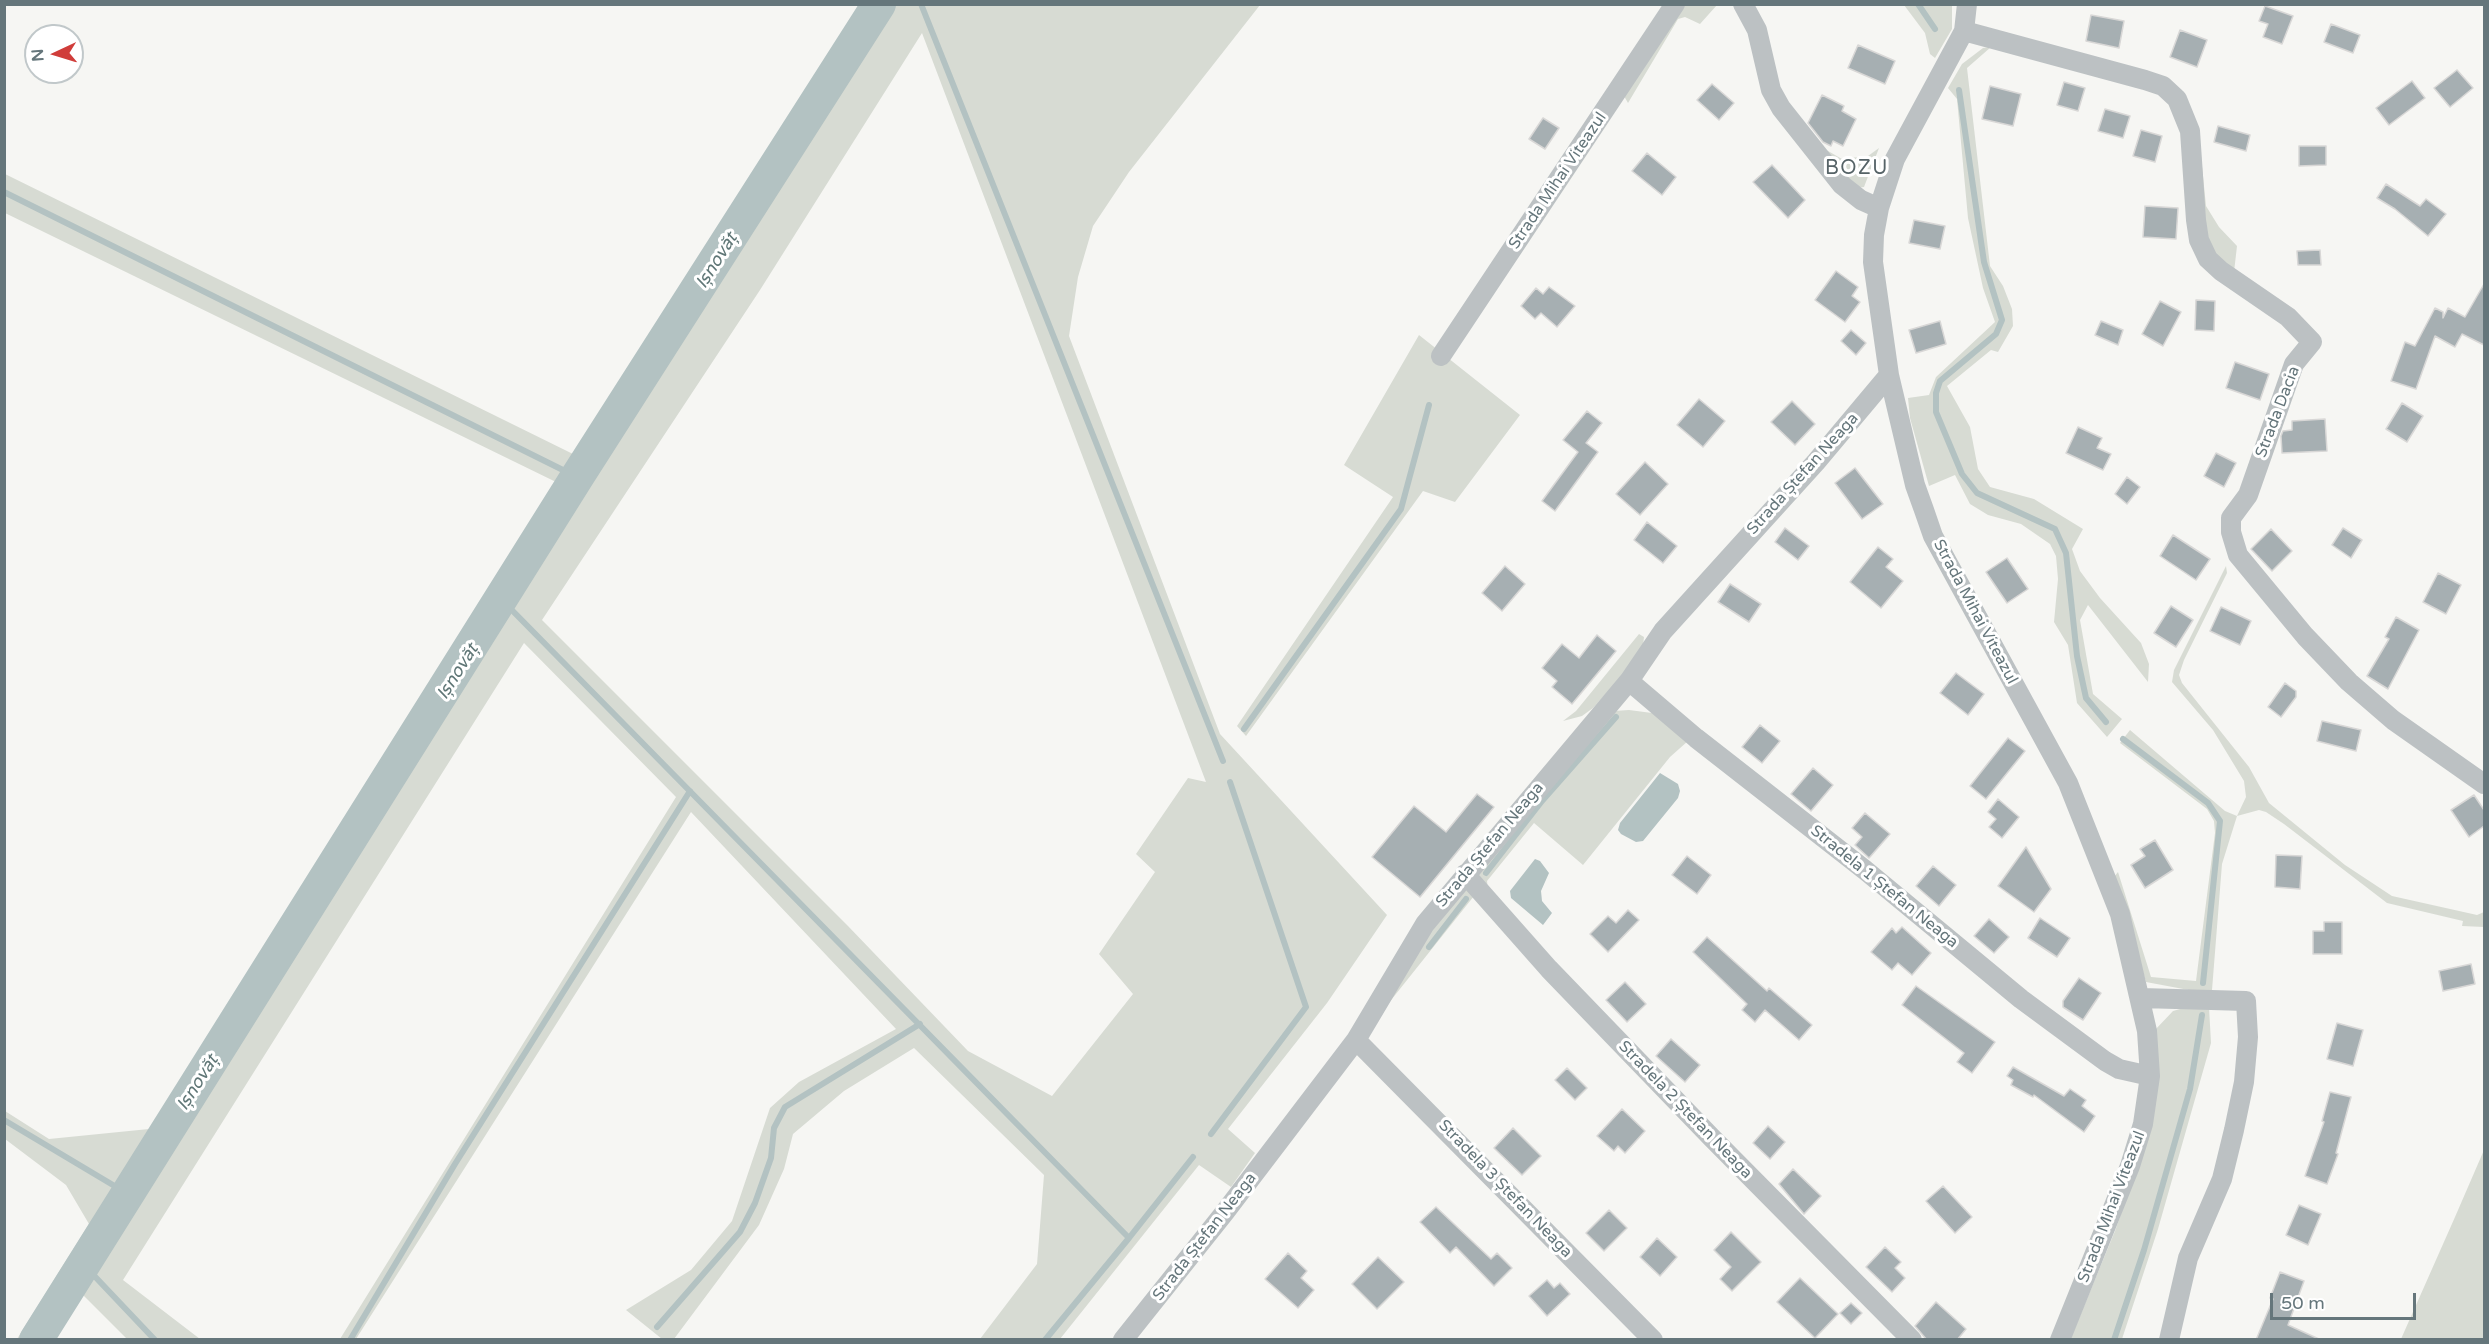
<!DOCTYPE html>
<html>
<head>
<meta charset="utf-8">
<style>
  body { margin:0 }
  #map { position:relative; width:2489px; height:1344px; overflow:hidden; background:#f6f6f3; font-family:"Varela Round",sans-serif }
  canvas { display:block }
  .frame { position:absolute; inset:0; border:6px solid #65767b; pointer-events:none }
  .north { position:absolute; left:24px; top:24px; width:60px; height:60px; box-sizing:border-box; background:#fff; border:2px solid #c1c8ca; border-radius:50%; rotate:266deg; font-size:16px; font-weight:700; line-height:24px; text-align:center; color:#65767b }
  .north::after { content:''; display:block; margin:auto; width:21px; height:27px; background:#d03d3a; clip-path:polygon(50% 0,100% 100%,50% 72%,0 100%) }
  .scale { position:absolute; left:2270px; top:1293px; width:146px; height:27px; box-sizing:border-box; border:3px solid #65767b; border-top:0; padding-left:8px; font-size:18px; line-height:21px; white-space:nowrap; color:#65767b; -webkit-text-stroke:4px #fff; paint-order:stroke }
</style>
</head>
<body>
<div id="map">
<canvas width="2489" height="1344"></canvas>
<div class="frame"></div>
<div class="north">N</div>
<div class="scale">50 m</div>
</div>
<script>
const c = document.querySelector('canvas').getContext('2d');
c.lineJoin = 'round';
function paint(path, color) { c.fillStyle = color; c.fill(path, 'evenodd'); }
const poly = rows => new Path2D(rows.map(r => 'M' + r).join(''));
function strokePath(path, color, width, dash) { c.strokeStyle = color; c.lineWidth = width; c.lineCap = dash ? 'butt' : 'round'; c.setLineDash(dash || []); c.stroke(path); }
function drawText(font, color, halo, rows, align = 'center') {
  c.font = font + ' "Varela Round",sans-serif'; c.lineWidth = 6; c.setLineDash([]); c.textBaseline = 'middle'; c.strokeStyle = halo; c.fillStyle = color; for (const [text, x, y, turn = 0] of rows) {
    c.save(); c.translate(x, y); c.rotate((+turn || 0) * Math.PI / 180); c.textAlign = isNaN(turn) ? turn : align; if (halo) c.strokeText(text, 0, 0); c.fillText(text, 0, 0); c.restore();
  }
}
const green = poly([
  [866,5,1260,5,1129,172,1093,226,1078,277,1069,336,1220,734,1387,915,1327,1003,1228,1129,1255,1153,1231,1187,1199,1165,1060,1339,980,1339,1037,1264,1044,1175,914,1048,844,1091,793,1134,784,1169,759,1225,674,1339,662,1339,626,1310,691,1270,732,1221,770,1108,799,1082,896,1029,691,812,356,1339,340,1339,676,797,524,643,123,1280,200,1339,127,1339,82,1294,53,1339,17,1339,89,1224,66,1185,5,1139,5,1111,49,1139,149,1129,556,482,5,213,5,174,573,454],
  [922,33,1206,782,1188,778,1136,854,1155,872,1099,954,1133,994,1052,1096,968,1051,848,926,542,620,760,290],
  [1684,5,1717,5,1700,24,1685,17,1678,19,1628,103,1624,96],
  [1904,5,1952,5,1952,29,1935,58,1930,54,1925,33],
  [1991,47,1967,68,1990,266,2003,286,2012,309,2013,326,1998,352,1991,350,1947,386,1970,427,1978,469,1990,487,2034,499,2083,529,2072,549,2080,571,2100,598,2141,643,2149,664,2148,682,2088,605,2080,620,2093,694,2122,719,2107,737,2077,703,2068,645,2054,622,2058,579,2056,556,2050,544,2021,524,1988,515,1970,504,1955,475,1929,486,1910,418,1908,398,1929,395,1936,377,1995,322,1983,288,1968,218,1957,99,1948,88,1962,64,1983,48],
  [1814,143,1842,159,1868,156,1879,148,1864,187,1856,188],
  [2200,146,2206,206,2219,227,2237,246,2234,272,2218,259,2205,235],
  [1419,335,1520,415,1455,502,1423,491,1246,736,1237,726,1393,497,1344,465],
  [2226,566,2227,573,2184,660,2179,675,2182,683,2249,767,2269,803,2345,865,2392,896,2477,915,2484,912,2484,927,2462,926,2463,921,2387,903,2284,824,2266,812,2259,810,2237,816,2222,864,2212,990,2194,991,2146,982,2114,877,2118,872,2151,977,2196,981,2215,833,2214,821,2207,809,2120,743,2130,730,2225,811,2237,816,2246,797,2244,781,2213,730,2172,682,2174,670],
  [1639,634,1644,637,1643,646,1629,668,1593,708,1582,716,1563,721,1576,711],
  [1629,710,1652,713,1688,741,1670,757,1583,865,1534,823,1487,881,1488,890,1478,878,1478,873,1614,711],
  [1466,889,1474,896,1380,1014,1427,933],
  [2191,1006,2209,1007,2211,1043,2158,1229,2122,1339,2070,1340,2115,1231,2153,1123,2155,1030,2173,1011],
  [2484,1150,2484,1339,2401,1339,2455,1217]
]);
const water = poly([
  [1660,773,1678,784,1680,791,1678,798,1643,841,1636,842,1621,834,1618,830,1620,823],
  [1535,859,1540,861,1549,873,1541,891,1542,901,1552,913,1543,925,1511,898,1510,891]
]);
const stream = poly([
  [921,4,1223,761],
  [1918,4,1935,29],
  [1959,90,1984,262,2002,320,1996,334,1940,381,1936,393,1936,412,1962,474,1977,493,2055,529,2066,553,2077,656,2086,698,2106,722],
  [4,192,577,477],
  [501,599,1129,1238,1045,1340],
  [1244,729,1401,509,1429,405],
  [2123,739,2208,803,2220,821,2203,983],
  [1486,873,1542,801,1616,717],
  [1429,947,1466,899],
  [4,1120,128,1194],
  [1211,1134,1306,1007,1230,782],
  [1129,1238,1193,1157],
  [84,1265,155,1340],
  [657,1327,740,1232,755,1203,771,1158,774,1128,785,1107,920,1024],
  [350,1340,455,1164,690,791],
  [2114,1340,2144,1250,2190,1089,2202,1015]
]);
const river = poly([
  [36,1340,577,477,879,4]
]);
const building = poly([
  [2265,6,2293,16,2282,44,2263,37,2268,24,2259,21,2265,6],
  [2091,15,2124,21,2119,48,2086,41,2091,15],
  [2331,24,2360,35,2353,53,2324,42,2331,24],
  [2180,30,2207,40,2197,67,2170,57,2180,30],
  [1858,45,1895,61,1885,84,1848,68,1858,45],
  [2457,70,2473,88,2450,107,2434,88,2457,70],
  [2412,81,2425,98,2389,125,2376,108,2412,81],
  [2064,82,2085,88,2078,111,2057,105,2064,82],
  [1712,84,1734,103,1719,120,1697,100,1712,84],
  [1990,86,2021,94,2013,126,1982,119,1990,86],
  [1822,95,1844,106,1842,111,1856,119,1843,146,1833,141,1831,146,1823,142,1808,123,1822,95],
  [2105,109,2130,116,2123,138,2098,131,2105,109],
  [1543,118,1559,128,1545,149,1529,139,1543,118],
  [2218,126,2250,135,2246,151,2214,142,2218,126],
  [2141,130,2162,136,2155,162,2133,156,2141,130],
  [2299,146,2326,146,2326,165,2299,166,2299,146],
  [1647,153,1676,177,1662,195,1632,171,1647,153],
  [1772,165,1805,200,1788,218,1753,182,1772,165],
  [2386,184,2420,206,2426,199,2446,214,2428,236,2395,209,2377,198,2386,184],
  [2145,206,2178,208,2176,239,2143,237,2145,206],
  [1914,220,1945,226,1940,249,1909,243,1914,220],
  [2320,250,2321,265,2298,265,2297,251,2320,250],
  [1836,271,1858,287,1852,296,1860,302,1845,322,1815,300,1836,271],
  [2484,284,2484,345,2462,334,2455,347,2435,336,2416,389,2391,381,2405,342,2415,346,2435,308,2443,312,2443,318,2448,308,2465,317,2484,284],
  [1549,287,1575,306,1557,327,1541,313,1535,319,1521,306,1536,288,1543,294,1549,287],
  [2196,300,2215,301,2214,331,2195,330,2196,300],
  [2160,301,2181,312,2163,346,2142,334,2160,301],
  [1940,321,1946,344,1916,353,1909,330,1940,321],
  [2101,321,2123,330,2118,345,2095,335,2101,321],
  [1851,330,1866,343,1856,355,1841,341,1851,330],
  [2235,362,2269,374,2260,400,2226,388,2235,362],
  [1699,399,1725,421,1703,447,1677,425,1699,399],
  [1792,401,1815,424,1795,445,1771,422,1792,401],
  [2402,403,2423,416,2407,442,2386,429,2402,403],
  [1587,411,1602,423,1586,443,1598,452,1555,511,1542,501,1578,452,1563,440,1587,411],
  [2325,419,2327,451,2282,453,2281,436,2283,431,2292,430,2292,421,2325,419],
  [2078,427,2102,438,2097,448,2111,454,2103,470,2066,453,2078,427],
  [2216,453,2236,463,2224,487,2204,476,2216,453],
  [1645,462,1668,484,1640,515,1616,494,1645,462],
  [1855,468,1883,504,1862,519,1835,483,1855,468],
  [2127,477,2140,487,2127,504,2115,494,2127,477],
  [1647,522,1677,546,1663,563,1634,540,1647,522],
  [1785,528,1809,546,1798,560,1775,542,1785,528],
  [2343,528,2362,540,2351,558,2332,545,2343,528],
  [2271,529,2292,551,2272,571,2251,549,2271,529],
  [2173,535,2210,559,2196,580,2160,556,2173,535],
  [1878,547,1893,559,1886,567,1903,581,1881,608,1850,582,1878,547],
  [2007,558,2028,589,2007,603,1986,572,2007,558],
  [1505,566,1525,584,1502,611,1482,593,1505,566],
  [2438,573,2461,585,2446,614,2423,602,2438,573],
  [1730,584,1761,604,1749,622,1718,602,1730,584],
  [2171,606,2193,620,2176,647,2154,633,2171,606],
  [2221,607,2251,621,2240,645,2210,631,2221,607],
  [2396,617,2419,630,2388,689,2367,676,2389,639,2385,637,2396,617],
  [1597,635,1616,651,1572,704,1552,687,1557,681,1542,668,1562,644,1579,658,1597,635],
  [1956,673,1984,694,1968,715,1940,693,1956,673],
  [2285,683,2296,691,2296,697,2281,717,2268,707,2285,683],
  [2322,721,2361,730,2356,751,2317,741,2322,721],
  [1760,725,1780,741,1762,763,1742,747,1760,725],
  [2008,738,2025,751,1986,799,1970,786,2008,738],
  [1813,768,1833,785,1811,811,1791,794,1813,768],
  [1477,794,1494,807,1420,897,1372,857,1414,806,1446,832,1477,794],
  [2474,795,2484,810,2484,826,2469,837,2451,810,2474,795],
  [1998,799,2019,817,2002,838,1989,827,1996,819,1988,812,1998,799],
  [1865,813,1890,834,1869,858,1855,845,1862,837,1852,828,1865,813],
  [2155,840,2173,870,2145,888,2131,865,2145,856,2140,849,2155,840],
  [2026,847,2051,889,2034,912,1998,886,2026,847],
  [2276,855,2302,856,2300,889,2275,887,2276,855],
  [1687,856,1711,875,1697,894,1672,875,1687,856],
  [1933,866,1956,885,1939,906,1916,886,1933,866],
  [1628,910,1639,920,1608,952,1590,934,1608,916,1616,923,1628,910],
  [2040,918,2070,938,2057,957,2028,938,2040,918],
  [1989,919,2009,937,1994,953,1974,936,1989,919],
  [2324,922,2342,922,2342,954,2313,954,2313,931,2324,931,2324,922],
  [1902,927,1931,953,1912,975,1898,963,1892,970,1871,952,1892,928,1896,933,1902,927],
  [1707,937,1767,991,1769,988,1812,1025,1799,1040,1765,1010,1755,1022,1742,1010,1747,1004,1693,952,1707,937],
  [2471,964,2475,984,2443,991,2439,971,2471,964],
  [2079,978,2101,993,2083,1020,2063,1007,2063,1001,2079,978],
  [1625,982,1646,1004,1627,1022,1606,1000,1625,982],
  [1916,986,1995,1042,1972,1073,1957,1062,1964,1053,1902,1005,1916,986],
  [2337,1023,2363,1030,2353,1066,2327,1059,2337,1023],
  [1671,1039,1700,1065,1685,1082,1656,1056,1671,1039],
  [2013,1067,2064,1096,2070,1089,2086,1100,2082,1106,2095,1116,2084,1132,2034,1095,2033,1097,2011,1085,2013,1080,2007,1076,2013,1067],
  [1567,1068,1587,1088,1575,1100,1555,1080,1567,1068],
  [2330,1092,2351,1097,2336,1153,2338,1154,2327,1184,2305,1176,2324,1122,2322,1121,2330,1092],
  [1622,1109,1645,1131,1625,1153,1618,1146,1614,1151,1597,1136,1622,1109],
  [1768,1126,1785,1142,1770,1159,1753,1143,1768,1126],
  [1513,1128,1541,1156,1522,1175,1494,1148,1513,1128],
  [1793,1169,1821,1196,1804,1214,1779,1184,1793,1169],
  [1943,1186,1972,1217,1955,1233,1926,1201,1943,1186],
  [2299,1205,2321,1214,2308,1245,2286,1235,2299,1205],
  [1436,1207,1491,1259,1497,1253,1512,1268,1494,1286,1456,1247,1450,1253,1420,1222,1436,1207],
  [1609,1210,1627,1228,1604,1251,1586,1233,1609,1210],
  [1731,1232,1761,1262,1732,1291,1720,1279,1731,1267,1714,1250,1731,1232],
  [1657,1238,1677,1257,1660,1276,1640,1257,1657,1238],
  [1885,1247,1901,1262,1895,1268,1905,1278,1892,1292,1866,1267,1885,1247],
  [1288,1253,1307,1271,1301,1278,1314,1290,1298,1308,1265,1279,1288,1253],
  [1378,1257,1404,1282,1377,1309,1352,1284,1378,1257],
  [2280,1272,2304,1281,2288,1325,2321,1340,2256,1340,2273,1299,2270,1298,2280,1272],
  [1800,1278,1838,1314,1815,1338,1777,1302,1800,1278],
  [1547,1280,1554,1288,1560,1283,1570,1294,1547,1316,1529,1296,1547,1280],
  [1936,1302,1966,1329,1957,1340,1927,1340,1915,1326,1936,1302],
  [1851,1303,1862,1313,1851,1324,1840,1313,1851,1303]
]);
const minor = poly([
  [1743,4,1757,30,1771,90,1781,108,1842,185,1861,200,1879,208],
  [1967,4,1964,31,1895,159,1879,208,1874,235,1873,262,1889,375,1915,485,1924,510,1933,536,2068,783,2120,914,2147,1031,2150,1076,2143,1124,2130,1166,2060,1340],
  [1964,31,2145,80,2163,86,2177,99,2190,131,2196,220,2199,240,2208,259,2221,271,2288,317,2312,342,2294,364,2248,495,2231,518,2231,532,2238,555,2305,636,2349,682,2393,720,2484,784],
  [1441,356,1675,4],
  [1629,681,1696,738,1865,870,2021,999,2105,1061,2119,1069,2150,1076],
  [1465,874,1549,969,1712,1138,1912,1340],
  [2141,998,2246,1001,2248,1037,2244,1082,2234,1130,2222,1179,2188,1258,2169,1340],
  [1356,1040,1653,1340],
  [1123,1340,1225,1212,1356,1040,1425,924,1629,681,1663,631,1816,462,1889,375]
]);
const streetNames = [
  ["Strada Mihai Viteazul",1558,181,-56],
  ["Strada Dacia",2278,412,-69],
  ["Strada Ștefan Neaga",1803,474,-48],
  ["Strada Mihai Viteazul",1975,612,62],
  ["Strada Ștefan Neaga",1490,845,-50],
  ["Stradela 1 Ștefan Neaga",1884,887,39],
  ["Stradela 2 Ștefan Neaga",1685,1110,46],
  ["Stradela 3 Ștefan Neaga",1505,1189,46],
  ["Strada Mihai Viteazul",2112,1207,-69],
  ["Strada Ștefan Neaga",1205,1237,-52]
];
const waterNames = [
  ["Ișnovăț",717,261,-58],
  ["Ișnovăț",458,672,-58],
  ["Ișnovăț",198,1083,-58]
];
const quarterNames = [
  ["BOZU",1857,169]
];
paint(green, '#d7dbd3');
paint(water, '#b3c2c2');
strokePath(stream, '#b3c2c2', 6);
strokePath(river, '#b3c2c2', 34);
paint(building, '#a6afb2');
strokePath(building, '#d8d7d6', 1.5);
strokePath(minor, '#bcc1c3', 20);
drawText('16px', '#65767b', '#fff', streetNames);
drawText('italic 18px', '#5f7676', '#fff', waterNames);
c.letterSpacing = '1.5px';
drawText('20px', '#566367', '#fff', quarterNames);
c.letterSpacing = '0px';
</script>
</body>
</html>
